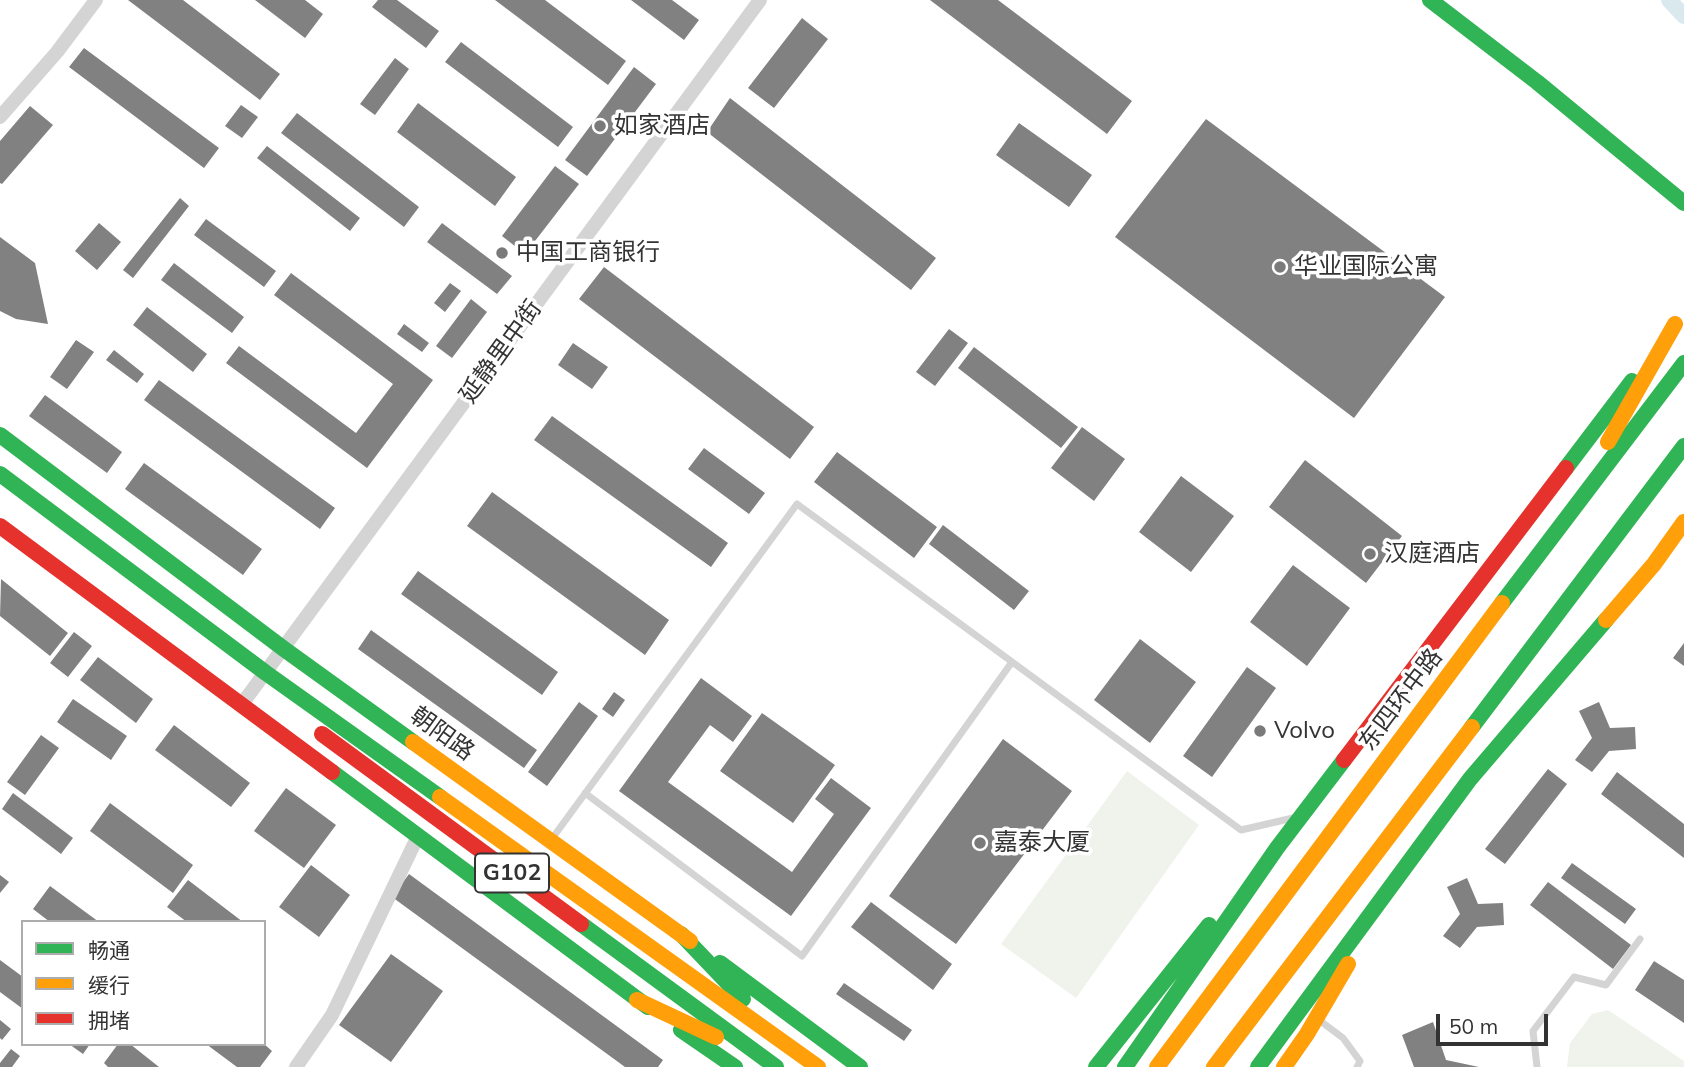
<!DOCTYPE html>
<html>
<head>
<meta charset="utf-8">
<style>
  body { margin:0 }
  #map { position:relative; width:1684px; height:1067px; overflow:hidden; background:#fff; font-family:Mulish,"Noto Sans SC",sans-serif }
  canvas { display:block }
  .legend { position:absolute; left:21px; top:920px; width:245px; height:126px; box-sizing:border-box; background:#fff; border:2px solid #adadad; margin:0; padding:9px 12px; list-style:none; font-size:21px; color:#333 }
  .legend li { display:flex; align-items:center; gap:14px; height:35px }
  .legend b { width:35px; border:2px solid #adadad }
  .scale { position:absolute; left:1436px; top:1014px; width:112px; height:32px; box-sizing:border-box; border:4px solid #333; border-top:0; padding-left:9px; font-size:21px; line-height:24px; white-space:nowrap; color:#333; -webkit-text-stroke:5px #fff; paint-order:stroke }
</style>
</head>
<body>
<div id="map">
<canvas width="1684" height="1067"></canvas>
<ul class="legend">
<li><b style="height:9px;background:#30b455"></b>畅通</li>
<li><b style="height:9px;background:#ff9f0a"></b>缓行</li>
<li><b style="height:9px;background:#e5322d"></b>拥堵</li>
</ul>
<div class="scale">50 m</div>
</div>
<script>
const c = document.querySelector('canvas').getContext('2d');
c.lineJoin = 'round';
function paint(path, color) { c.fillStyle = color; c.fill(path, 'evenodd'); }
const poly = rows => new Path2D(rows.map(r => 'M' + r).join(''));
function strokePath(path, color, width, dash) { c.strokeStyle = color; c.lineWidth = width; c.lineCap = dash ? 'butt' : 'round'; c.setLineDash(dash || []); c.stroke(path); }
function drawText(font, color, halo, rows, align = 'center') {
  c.font = font + ' Mulish,"Noto Sans SC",sans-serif'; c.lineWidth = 7; c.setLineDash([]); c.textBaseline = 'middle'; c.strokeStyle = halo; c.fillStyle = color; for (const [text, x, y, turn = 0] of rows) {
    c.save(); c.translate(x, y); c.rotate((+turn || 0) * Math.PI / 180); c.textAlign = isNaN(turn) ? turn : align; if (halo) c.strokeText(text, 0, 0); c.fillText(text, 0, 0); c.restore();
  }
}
const green = poly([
  [1127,771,1199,825,1076,998,1001,944],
  [1608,1010,1684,1061,1684,1067,1567,1067,1570,1043,1592,1014]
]);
const canal = poly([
  [1669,0,1684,16]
]);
const building = poly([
  [128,0,183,0,280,74,260,100],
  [255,0,305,0,323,14,305,38],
  [378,0,397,0,439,31,426,48,372,7],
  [495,0,545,0,626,61,608,85],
  [631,0,672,0,699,20,684,40],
  [930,0,998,0,1132,101,1107,134],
  [802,18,828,39,774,108,748,88],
  [461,42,573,127,558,147,445,62],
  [84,48,219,148,204,168,69,67],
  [395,58,409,69,375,115,360,104],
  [634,67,656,84,587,176,565,160],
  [730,98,936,258,911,290,707,132],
  [418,103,516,177,495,206,397,132],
  [241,105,258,117,242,138,225,126],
  [30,106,53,125,2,184,0,183,0,141],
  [297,113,419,207,404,227,281,133],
  [1206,119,1445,297,1354,418,1115,237],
  [1019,123,1092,175,1069,207,996,155],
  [267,146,360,218,350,231,257,158],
  [555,166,579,184,525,254,502,236],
  [180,198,189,206,133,278,123,270],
  [206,219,276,271,264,287,194,235],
  [99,223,121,242,97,270,75,251],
  [442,223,512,276,497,294,427,242],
  [0,237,35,263,48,324,16,319,0,311],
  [174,263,244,317,232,333,161,280],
  [604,267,814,427,790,459,579,299],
  [291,273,433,380,367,468,226,363,239,346,356,433,393,384,274,295],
  [450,283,461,291,445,312,434,303],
  [471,299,487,312,452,358,436,346],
  [147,307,207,354,193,372,133,325],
  [404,324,429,343,422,352,397,334],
  [949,329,968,343,935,386,916,372],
  [76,340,94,352,67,389,50,377],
  [573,343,608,367,592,389,558,365],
  [974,347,1078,427,1061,448,958,368],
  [114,350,144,374,137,383,106,360],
  [159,380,335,508,320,529,144,400],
  [45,395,122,452,107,473,29,416],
  [552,416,728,543,711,567,534,440],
  [1082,427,1125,459,1094,501,1051,468],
  [704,448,765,493,749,514,688,469],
  [837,452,937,527,914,558,814,482],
  [1305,460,1402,536,1366,583,1269,507],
  [144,463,262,549,243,575,125,489],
  [1181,476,1234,516,1191,572,1139,532],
  [492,492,669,620,645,655,467,526],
  [943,525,1029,591,1014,610,929,544],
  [1293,565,1350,608,1307,666,1250,622],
  [418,571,558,672,542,695,401,594],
  [1,579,68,633,50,656,0,616],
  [371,630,537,750,524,768,358,649],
  [74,632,92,646,68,677,50,663],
  [1140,639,1196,682,1150,743,1094,700],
  [1684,643,1684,666,1673,658],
  [98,657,153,699,136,723,80,680],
  [1247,667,1276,688,1212,777,1183,756],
  [701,678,752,716,733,742,710,725,668,782,792,872,834,814,815,799,831,778,871,808,791,916,619,791],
  [614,692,625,700,613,717,602,709],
  [73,699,127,736,111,760,57,722],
  [579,702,598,716,547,786,528,772],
  [1599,702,1610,728,1635,727,1636,749,1609,751,1592,772,1575,760,1592,738,1579,711],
  [762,713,835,765,793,823,720,771],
  [174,725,250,783,231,807,155,750],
  [41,735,59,748,25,795,7,782],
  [1003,739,1072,791,956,944,889,896],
  [1548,769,1567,784,1505,864,1485,849],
  [1617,772,1684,824,1684,858,1601,794],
  [286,788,336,825,304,868,254,831],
  [13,793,73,838,61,854,2,809],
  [110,803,193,865,173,893,90,831],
  [1572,863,1636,909,1625,924,1561,878],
  [311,865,350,895,319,937,279,907],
  [409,874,663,1060,658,1067,625,1067,392,897],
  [0,875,9,882,0,893],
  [1467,878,1478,904,1503,903,1504,925,1477,927,1460,948,1443,936,1460,914,1447,887],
  [188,880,243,922,187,922,167,907],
  [1548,882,1631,945,1613,969,1530,905],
  [50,886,99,922,50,922,33,909],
  [871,902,952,964,933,990,851,927],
  [391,954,443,991,391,1062,339,1025],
  [0,960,23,977,23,1009,0,992],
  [1654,961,1684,980,1684,1023,1635,990],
  [844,983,912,1030,904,1041,836,994],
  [0,1020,11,1029,2,1040,0,1038],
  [1433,1022,1446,1060,1479,1067,1414,1067,1402,1035],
  [69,1044,90,1044,83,1054],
  [118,1044,130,1044,159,1067,108,1067,104,1063],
  [206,1044,264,1044,272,1051,260,1067,237,1067],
  [11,1049,20,1056,12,1067,0,1067,0,1063]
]);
const lane = poly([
  [585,793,802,956,1012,662],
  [551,840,797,504,1241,830,1293,818],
  [1319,1020,1343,1038,1360,1061,1357,1067],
  [1537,1067,1533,1031,1574,977,1606,985,1640,939]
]);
const street = poly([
  [0,117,57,52,96,0],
  [242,704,760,0],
  [296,1067,332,1015,418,836]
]);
const fast = poly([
  [1430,0,1537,82,1684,203],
  [0,435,284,649,413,742],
  [1566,468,1632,381],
  [0,474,266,673,440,797],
  [1502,603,1684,363],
  [1472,727,1684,446],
  [332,772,648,1007],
  [581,924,776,1067],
  [681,934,743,999],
  [720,963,860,1067],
  [681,1030,735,1067],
  [1096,1067,1209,925],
  [1125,1067,1277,848,1344,760],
  [1258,1067,1470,779,1606,620]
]);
const slow = poly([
  [1608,442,1675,324],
  [1606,620,1654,564,1684,522],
  [413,742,690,941],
  [440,797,818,1067],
  [637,1000,716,1037],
  [1157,1067,1502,603],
  [1214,1067,1472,727],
  [1284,1067,1307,1034,1348,964]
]);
const jam = poly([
  [0,526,332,772],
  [322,734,581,924],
  [1344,760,1566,468]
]);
const markers = [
  [600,126,7,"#7a7a7a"],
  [502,253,7,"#7a7a7a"],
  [1280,267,7,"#7a7a7a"],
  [1370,554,7,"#7a7a7a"],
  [1260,731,7,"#7a7a7a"],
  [980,843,7,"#7a7a7a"]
];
const shields = [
  [512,873,74]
];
const shieldNames = [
  ["G102",512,873]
];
const poiNames = [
  ["如家酒店",614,126],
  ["中国工商银行",516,253],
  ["华业国际公寓",1294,267],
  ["汉庭酒店",1384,554],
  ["Volvo",1274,731],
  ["嘉泰大厦",994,843]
];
const streetNames = [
  ["延静里中街",501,352,-54],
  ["东四环中路",1401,700,-53],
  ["朝阳路",442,734,36]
];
paint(green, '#f0f2ec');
strokePath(canal, '#d9e9ed', 16);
paint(building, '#818181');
strokePath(lane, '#d4d4d4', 7);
strokePath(street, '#d4d4d4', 14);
strokePath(fast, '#30b455', 16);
strokePath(slow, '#ff9f0a', 16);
strokePath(jam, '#e5322d', 16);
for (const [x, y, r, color] of markers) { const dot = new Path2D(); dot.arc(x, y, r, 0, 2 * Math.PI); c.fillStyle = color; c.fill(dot); strokePath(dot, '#fff', 2.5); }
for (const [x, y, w] of shields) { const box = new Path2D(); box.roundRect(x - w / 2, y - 19.5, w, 39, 5); c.fillStyle = '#fff'; c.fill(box); strokePath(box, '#333', 2); }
drawText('bold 23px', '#333', null, shieldNames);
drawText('24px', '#333', '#fff', poiNames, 'left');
drawText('24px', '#333', '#fff', streetNames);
</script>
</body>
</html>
